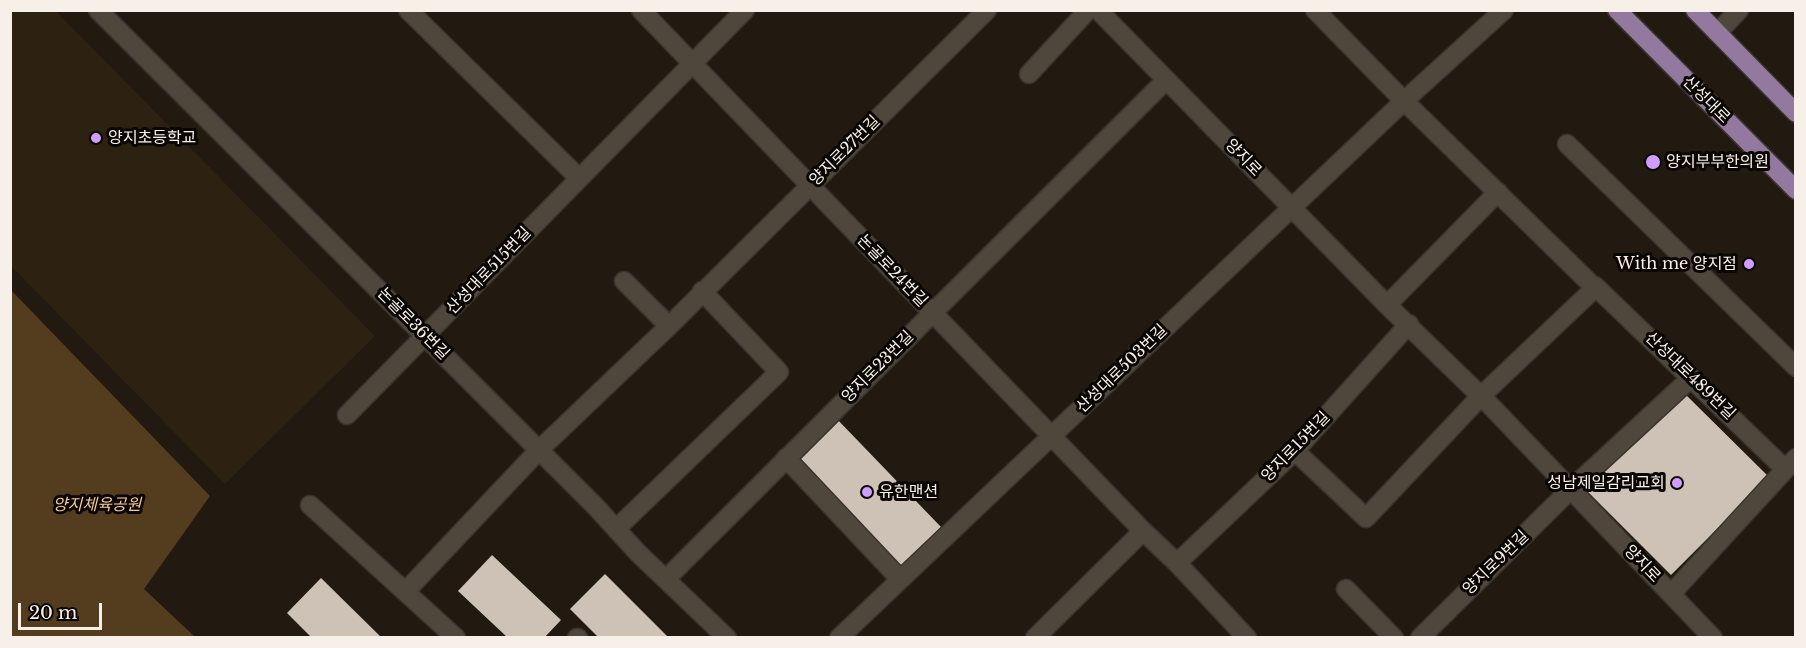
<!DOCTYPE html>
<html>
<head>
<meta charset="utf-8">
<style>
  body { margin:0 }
  #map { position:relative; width:1806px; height:648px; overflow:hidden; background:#221a10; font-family:"Libre Baskerville",serif }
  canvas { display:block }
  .frame { position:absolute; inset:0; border:12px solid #f6f0e9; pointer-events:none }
  .scale { position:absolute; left:18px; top:603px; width:84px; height:27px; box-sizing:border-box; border:3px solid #f6f0e9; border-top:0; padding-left:8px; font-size:18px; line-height:21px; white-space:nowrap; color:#f6f0e9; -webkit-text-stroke:4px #090603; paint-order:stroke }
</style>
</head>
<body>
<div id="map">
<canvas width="1806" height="648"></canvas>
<div class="frame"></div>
<div class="scale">20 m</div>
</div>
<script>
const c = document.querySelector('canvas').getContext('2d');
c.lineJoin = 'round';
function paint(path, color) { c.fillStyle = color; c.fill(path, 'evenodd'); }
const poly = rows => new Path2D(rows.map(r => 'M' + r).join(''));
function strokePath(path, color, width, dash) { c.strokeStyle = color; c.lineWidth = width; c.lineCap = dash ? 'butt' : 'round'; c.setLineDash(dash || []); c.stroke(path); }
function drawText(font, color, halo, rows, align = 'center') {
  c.font = font + ' "Libre Baskerville","Noto Sans KR",serif'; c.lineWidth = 6; c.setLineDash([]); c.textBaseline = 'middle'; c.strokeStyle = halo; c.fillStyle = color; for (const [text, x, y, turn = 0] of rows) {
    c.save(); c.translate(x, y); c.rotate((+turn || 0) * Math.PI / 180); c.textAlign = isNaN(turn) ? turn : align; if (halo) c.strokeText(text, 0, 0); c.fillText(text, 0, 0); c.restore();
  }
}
const built = poly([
  [10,11,56,11,375,336,225,484,11,266]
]);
const green = poly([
  [10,289,210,496,144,589,195,637,11,637]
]);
const building = poly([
  [1683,392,1769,477,1671,575,1586,490],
  [835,417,941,527,900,567,794,457],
  [492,555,561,620,544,638,508,638,458,591],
  [605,574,669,638,599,638,570,609],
  [321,578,382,638,312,638,287,613]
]);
const minor = poly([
  [98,10,595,506,638,553,727,638],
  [408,10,579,178],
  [641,10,1143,531,1177,563,1247,638],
  [1098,10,1387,305,1489,404,1713,638],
  [1315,10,1404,101,1595,288,1595,286,1785,469],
  [1717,33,1739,10],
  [1029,74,1088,10],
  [1567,144,1796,367],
  [624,281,669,326],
  [1387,305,1498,192],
  [347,415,745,10],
  [1295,451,1366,518,1481,396,1595,288],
  [786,458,900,579],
  [310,505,456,638],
  [616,529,779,372,702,291],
  [1177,563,1295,451,1409,324],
  [666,579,1166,80],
  [1346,589,1394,638],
  [406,591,539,450,669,326,987,10],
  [1671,594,1796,458],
  [577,638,578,638],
  [839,638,1404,101,1504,10],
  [1035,638,1143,531],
  [1420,638,1571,489,1691,378]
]);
const major = poly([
  [1617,10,1796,190],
  [1695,10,1796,113]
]);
const markers = [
  [96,138,6,"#d09dfe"],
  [1653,162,8,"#d09dfe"],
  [1749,264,6,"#d09dfe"],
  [1677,483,6,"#d09dfe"],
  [867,492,6,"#d09dfe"]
];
const streetNames = [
  ["산성대로",1706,100,45],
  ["양지로27번길",845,151,-45],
  ["양지로",1243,158,46],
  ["산성대로515번길",489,271,-46],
  ["논골로24번길",892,271,46],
  ["논골로36번길",413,324,45],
  ["양지로23번길",878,367,-45],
  ["산성대로503번길",1122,369,-44],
  ["산성대로489번길",1690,376,44],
  ["양지로15번길",1296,447,-46],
  ["양지로9번길",1496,563,-44],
  ["양지로",1642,564,46]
];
const poiNames = [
  ["양지초등학교",108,138],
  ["양지부부한의원",1666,162],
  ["With me 양지점",1737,264,"right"],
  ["성남제일감리교회",1665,483,"right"],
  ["유한맨션",879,492]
];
const parkNames = [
  ["양지체육공원",97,505]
];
paint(built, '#2d2112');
paint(green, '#543c1e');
paint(building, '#cdc2b5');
strokePath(minor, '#3a342f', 21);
strokePath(major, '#3a342f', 21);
strokePath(minor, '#50473c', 18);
strokePath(major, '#9379a0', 18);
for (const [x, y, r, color] of markers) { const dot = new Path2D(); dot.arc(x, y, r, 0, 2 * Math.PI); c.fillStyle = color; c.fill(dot); strokePath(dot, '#090603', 2); }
drawText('16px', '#f6f0e9', '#090603', streetNames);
drawText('16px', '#f6f0e9', '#090603', poiNames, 'left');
drawText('italic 16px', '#facb94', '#090603', parkNames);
</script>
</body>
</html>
